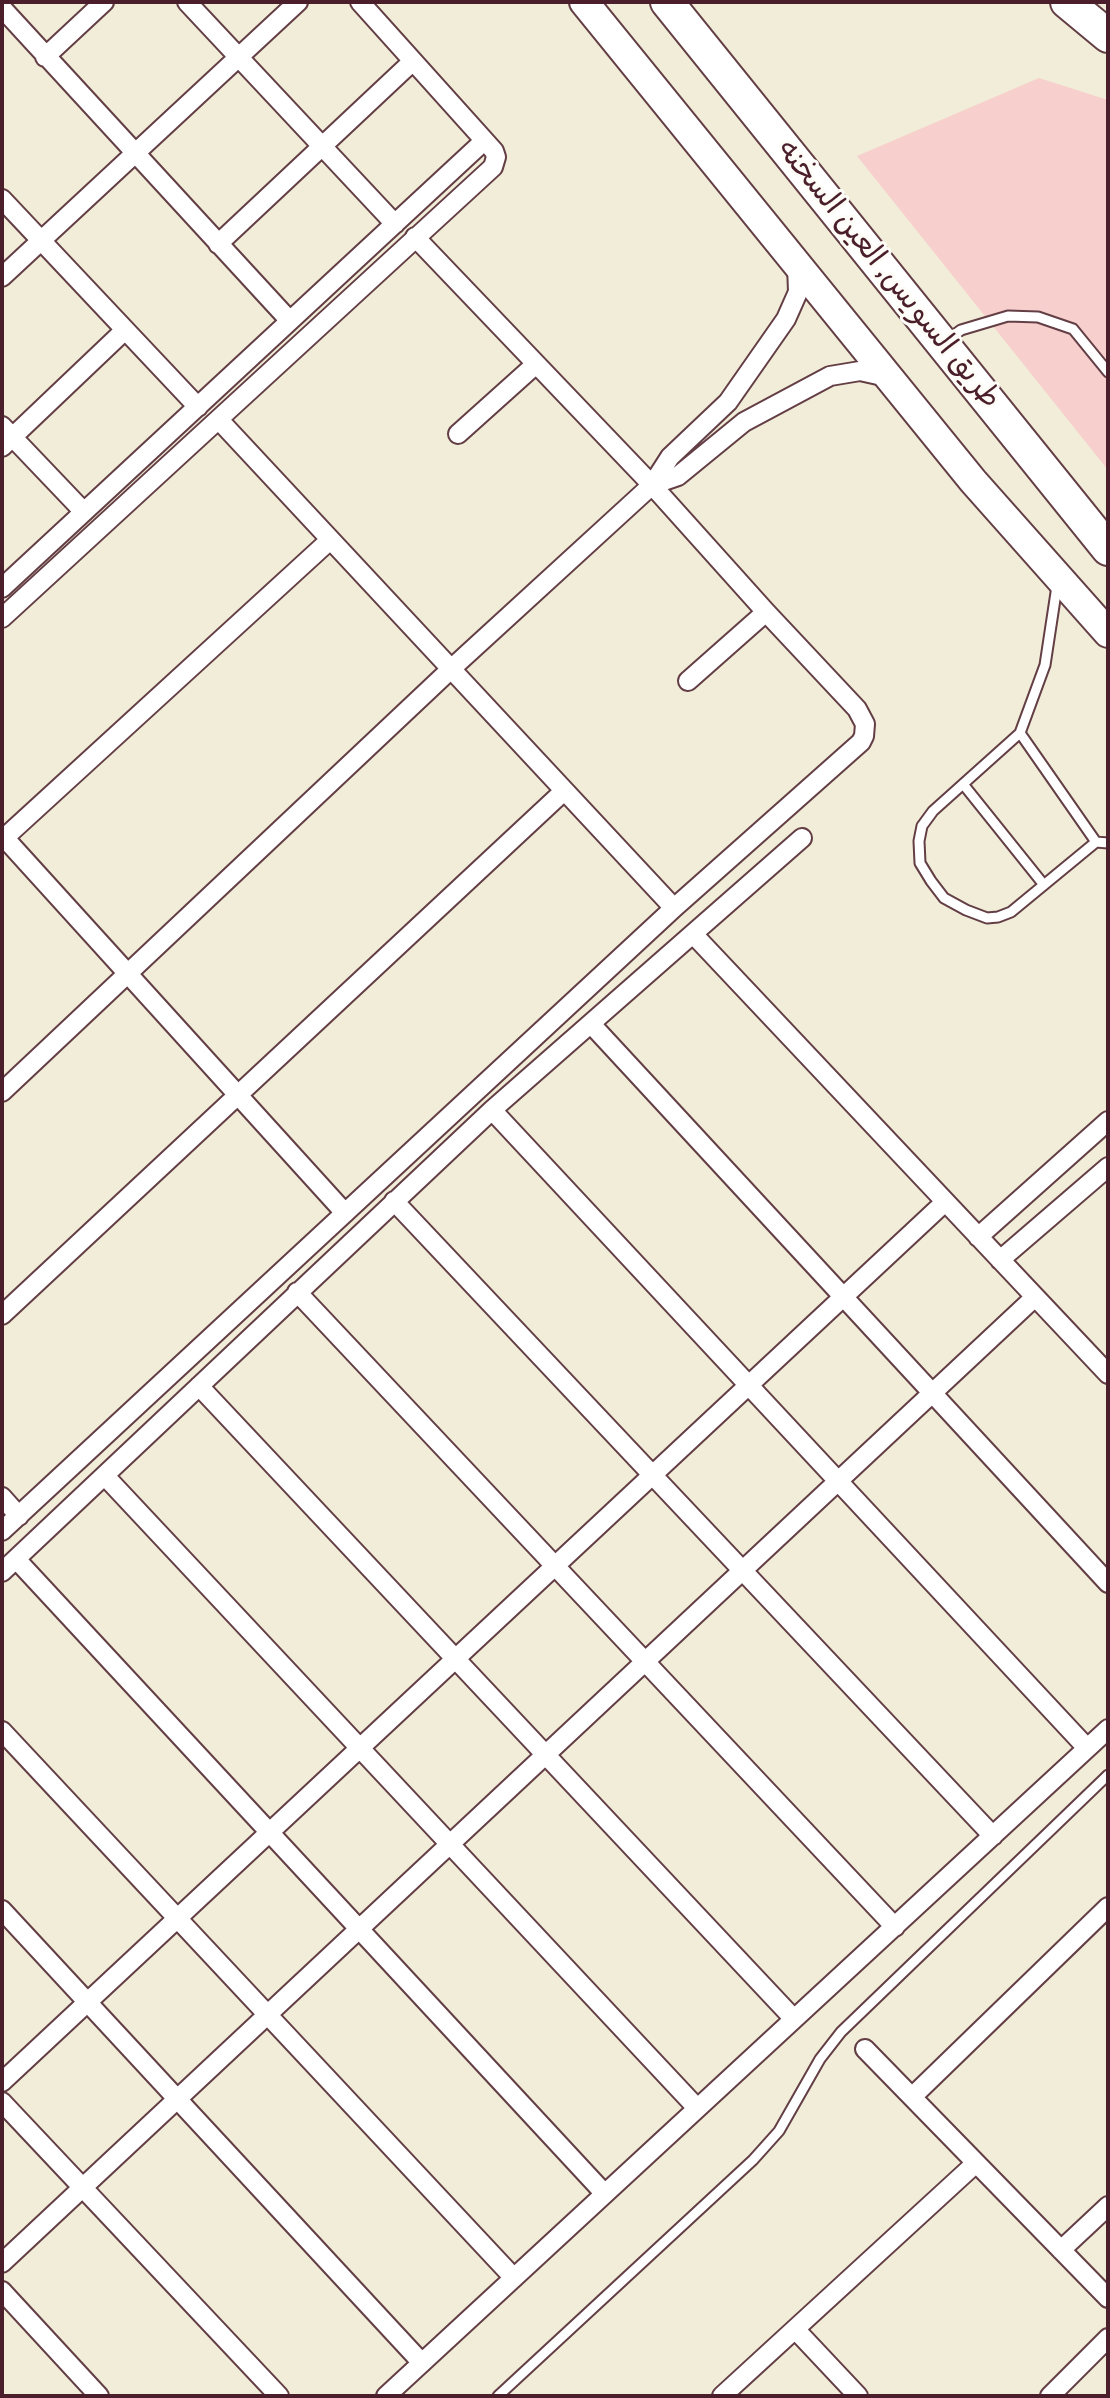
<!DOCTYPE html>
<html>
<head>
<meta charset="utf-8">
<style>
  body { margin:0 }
  #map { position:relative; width:1110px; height:2398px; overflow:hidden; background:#f1edd8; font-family:Itim,sans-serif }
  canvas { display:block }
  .frame { position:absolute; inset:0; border:4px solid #4a1f2b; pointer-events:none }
</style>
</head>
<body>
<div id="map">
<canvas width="1110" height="2398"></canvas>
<div class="frame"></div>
</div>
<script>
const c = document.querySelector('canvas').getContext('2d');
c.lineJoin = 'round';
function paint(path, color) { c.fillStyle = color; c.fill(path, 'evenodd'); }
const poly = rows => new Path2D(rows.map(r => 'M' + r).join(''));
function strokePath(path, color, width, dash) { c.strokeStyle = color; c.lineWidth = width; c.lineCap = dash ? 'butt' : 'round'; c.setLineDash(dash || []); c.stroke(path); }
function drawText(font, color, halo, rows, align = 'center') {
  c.font = font + ' Itim,"Playpen Sans Arabic",sans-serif'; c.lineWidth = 6; c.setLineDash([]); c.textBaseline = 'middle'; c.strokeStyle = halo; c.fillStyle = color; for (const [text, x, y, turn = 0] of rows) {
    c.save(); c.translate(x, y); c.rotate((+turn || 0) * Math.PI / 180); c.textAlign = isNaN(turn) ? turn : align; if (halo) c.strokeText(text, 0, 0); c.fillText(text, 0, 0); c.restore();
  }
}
const built = poly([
  [1039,78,1108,100,1108,470,857,156]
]);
const lane = poly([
  [946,341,961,330,1008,316,1038,317,1073,329,1108,372],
  [1057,586,1045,665,1020,733,1096,842,1108,843],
  [1020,733,933,811,922,826,919,841,920,863,931,881,944,898,966,910,987,918,998,917,1011,912,1096,842],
  [963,784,1044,885],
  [498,2396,753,2160,779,2131,820,2059,841,2032,1108,1775]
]);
const street = poly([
  [187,2,395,224],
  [2,8,290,321],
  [45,57,104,2],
  [2,199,198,407],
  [218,244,413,61],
  [2,277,298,2],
  [220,421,674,908],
  [2,426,84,512],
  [458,434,536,364],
  [2,447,125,330],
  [652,485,678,476,744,422,830,376,860,371,887,377],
  [2,588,484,141],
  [2,618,493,167,496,157,494,151,360,2],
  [688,681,766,612],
  [2,835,345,1213],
  [2,840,330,540],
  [694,935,1108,1374],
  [592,1025,1108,1583],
  [2,1092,451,669,652,485,670,457,728,402,786,319,798,292,797,265],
  [492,1110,1087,1748],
  [394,1201,993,1836],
  [978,1237,1108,1121],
  [1000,1260,1108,1167],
  [297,1292,895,1927],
  [2,1315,564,791],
  [199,1386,794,2019],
  [105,1476,697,2108],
  [2,1497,19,1516],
  [2,1531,674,908,861,742,864,736,865,724,857,709,766,612,652,485,415,237],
  [16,1559,604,2193],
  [2,1572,492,1110,802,838],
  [2,1731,514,2278],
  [2,1910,422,2363],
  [865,2049,1108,2298],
  [2,2082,945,1202],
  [912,2097,1108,1907],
  [2,2102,279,2396],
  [1061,2250,1108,2206],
  [2,2263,1035,1297],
  [2,2291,99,2396],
  [795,2329,858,2396],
  [386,2396,1108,1729],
  [722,2396,976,2163],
  [1050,2396,1108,2338]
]);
const primary = poly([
  [584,2,973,481,1108,633]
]);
const highway = poly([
  [667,2,1108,549],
  [1067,2,1108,36]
]);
const streetNames = [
  ["طريق السويس, العين السخنه",888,275,51]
];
paint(built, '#f7d0cd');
strokePath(lane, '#633e45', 13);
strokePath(street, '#633e45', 22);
strokePath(primary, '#633e45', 32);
strokePath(highway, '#633e45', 36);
strokePath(lane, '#fff', 9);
strokePath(street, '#fff', 18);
strokePath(primary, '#fff', 28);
strokePath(highway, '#fff', 32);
drawText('30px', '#4a1f2b', '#fdfcf7', streetNames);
</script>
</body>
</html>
